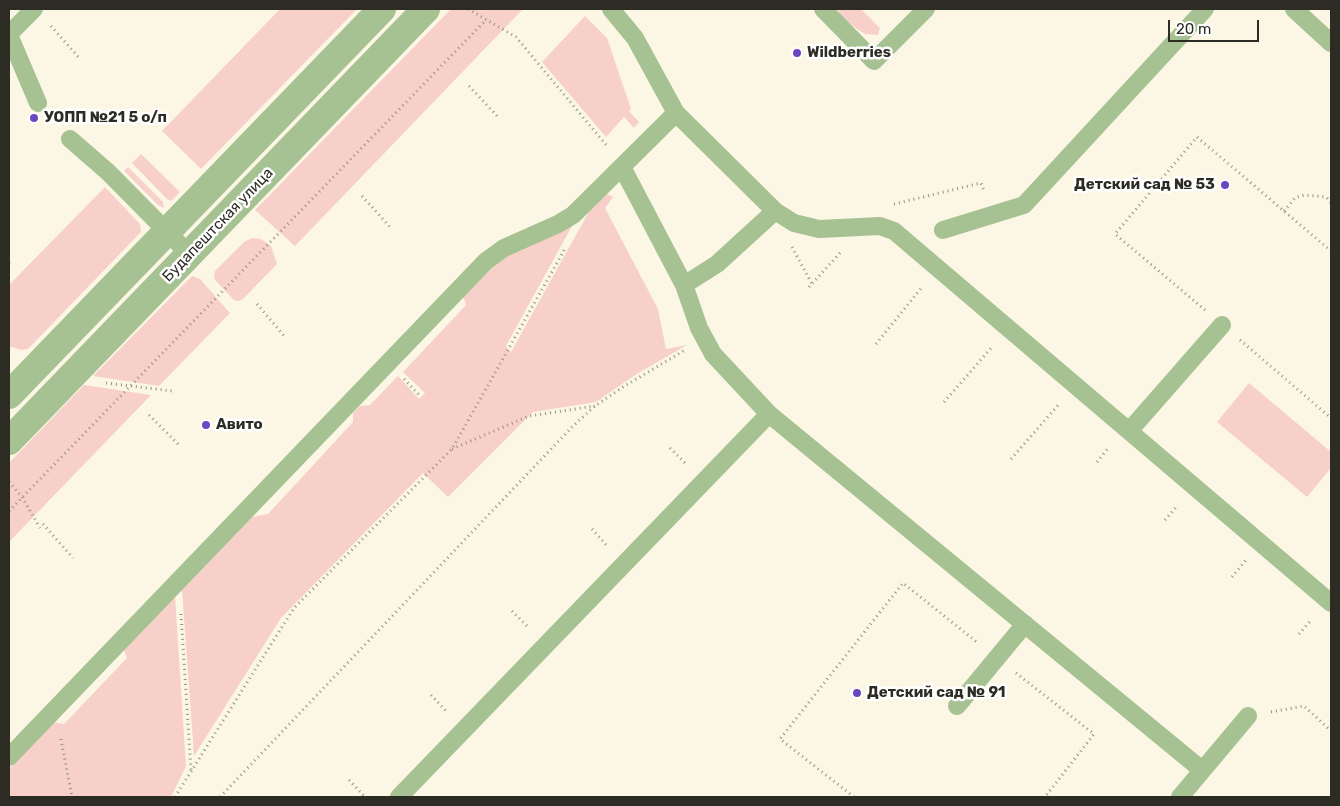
<!DOCTYPE html>
<html>
<head>
<meta charset="utf-8">
<style>
  body { margin:0 }
  #map { position:relative; width:1340px; height:806px; overflow:hidden; background:#fbf7e4; font-family:Rubik,sans-serif }
  canvas { display:block }
  .frame { position:absolute; inset:0; border:10px solid #2c2b24; pointer-events:none }
  .scale { position:absolute; left:1168px; top:20px; width:91px; height:22px; box-sizing:border-box; border:2px solid #2c2b24; border-top:0; padding-left:6px; font-size:15px; line-height:18px; white-space:nowrap; color:#2c2b24; -webkit-text-stroke:4px #fff; paint-order:stroke }
</style>
</head>
<body>
<div id="map">
<canvas width="1340" height="806"></canvas>
<div class="frame"></div>
<div class="scale">20 m</div>
</div>
<script>
const c = document.querySelector('canvas').getContext('2d');
c.lineJoin = 'round';
function paint(path, color) { c.fillStyle = color; c.fill(path, 'evenodd'); }
const poly = rows => new Path2D(rows.map(r => 'M' + r).join(''));
function strokePath(path, color, width, dash) { c.strokeStyle = color; c.lineWidth = width; c.lineCap = dash ? 'butt' : 'round'; c.setLineDash(dash || []); c.stroke(path); }
function drawText(font, color, halo, rows, align = 'center') {
  c.font = font + ' Rubik,sans-serif'; c.lineWidth = 5; c.setLineDash([]); c.textBaseline = 'middle'; c.strokeStyle = halo; c.fillStyle = color; for (const [text, x, y, turn = 0] of rows) {
    c.save(); c.translate(x, y); c.rotate((+turn || 0) * Math.PI / 180); c.textAlign = isNaN(turn) ? turn : align; if (halo) c.strokeText(text, 0, 0); c.fillText(text, 0, 0); c.restore();
  }
}
const green = poly([
  [280,9,357,9,201,169,162,131],
  [451,9,523,9,295,246,255,210],
  [837,9,861,9,880,28,878,35,865,34,857,29,842,17],
  [585,16,607,38,631,109,629,111,639,122,634,128,624,117,606,137,542,62],
  [141,154,180,192,171,201,167,199,132,163],
  [128,167,163,202,164,208,158,205,124,171],
  [105,187,140,224,141,232,28,349,21,350,9,346,9,285],
  [606,193,613,197,605,208,658,309,666,349,687,345,635,375,596,402,533,412,448,497,423,473,281,618,194,756,182,590,252,517,268,514,353,422,353,413,360,406,370,405,398,376,419,399,425,393,403,372,466,305,463,297,511,249,572,226,506,346,511,352,591,208],
  [252,238,261,239,271,246,277,264,243,299,238,301,234,300,215,280,214,275,215,271,244,242],
  [192,276,200,279,230,313,159,386,93,376],
  [1249,383,1331,452,1331,468,1307,497,1217,422],
  [84,385,151,395,9,542,9,463],
  [175,596,186,766,171,797,9,797,9,769,53,722,64,724,127,658,124,650]
]);
const path = poly([
  [468,9,516,37,607,146],
  [51,26,80,59],
  [469,86,498,117],
  [362,196,391,228],
  [894,204,981,183,984,191],
  [1284,211,1295,198,1304,195,1326,197,1331,203],
  [792,247,812,284],
  [9,263,11,266],
  [809,287,841,252],
  [257,304,285,337],
  [1205,310,1115,234,1197,137,1331,251],
  [1240,340,1331,418],
  [876,344,923,286],
  [404,379,421,397],
  [106,383,172,391],
  [944,402,993,346],
  [149,415,180,446],
  [670,448,687,465],
  [452,449,529,416,595,406],
  [1011,459,1060,403],
  [1097,462,1109,447],
  [9,482,22,497,40,528],
  [9,511,486,20],
  [1165,520,1178,505],
  [43,524,73,558],
  [592,529,608,547],
  [1232,577,1246,560],
  [512,611,529,628],
  [181,614,191,770],
  [1299,634,1312,619],
  [1016,673,1094,734,1045,797],
  [431,695,448,713],
  [1271,712,1304,706,1331,731],
  [61,739,72,797],
  [349,780,365,797],
  [175,797,294,608,452,449,566,247],
  [220,797,573,426,595,406,623,387,685,350],
  [854,797,780,739,903,583,978,643]
]);
const service = poly([
  [611,9,635,38,676,113,775,211,794,223,819,229,880,226,894,231,1331,603],
  [823,9,874,61,926,9],
  [1294,9,1331,43],
  [9,34,34,9],
  [9,35,38,103],
  [70,139,108,172,189,254],
  [943,230,1024,205,1205,9],
  [684,285,717,264,775,211],
  [769,414,1202,770],
  [1130,430,1222,325],
  [957,706,1025,624],
  [9,757,486,261,504,248,558,224,573,215,676,113],
  [399,797,769,414,713,354,699,328,684,285,622,167],
  [1180,797,1248,716]
]);
const minor = poly([
  [9,395,382,9],
  [9,441,426,9]
]);
const markers = [
  [797,53,5,"#6b47bf"],
  [34,118,5,"#6b47bf"],
  [1225,185,5,"#6b47bf"],
  [206,425,5,"#6b47bf"],
  [857,693,5,"#6b47bf"]
];
const poiNames = [
  ["Wildberries",807,53],
  ["УОПП №21 5 о/п",44,118],
  ["Детский сад № 53",1215,185,"right"],
  ["Авито",216,425],
  ["Детский сад № 91",867,693]
];
const streetNames = [
  ["Будапештская улица",218,225,-46]
];
paint(green, '#f7d1c9');
strokePath(path, '#939184', 3, [1, 4]);
strokePath(service, '#a6c192', 18);
strokePath(minor, '#a6c192', 28);
for (const [x, y, r, color] of markers) { const dot = new Path2D(); dot.arc(x, y, r, 0, 2 * Math.PI); c.fillStyle = color; c.fill(dot); strokePath(dot, '#fff', 2); }
drawText('bold 15px', '#2c2b24', '#fff', poiNames, 'left');
drawText('15px', '#2c2b24', '#fff', streetNames);
</script>
</body>
</html>
